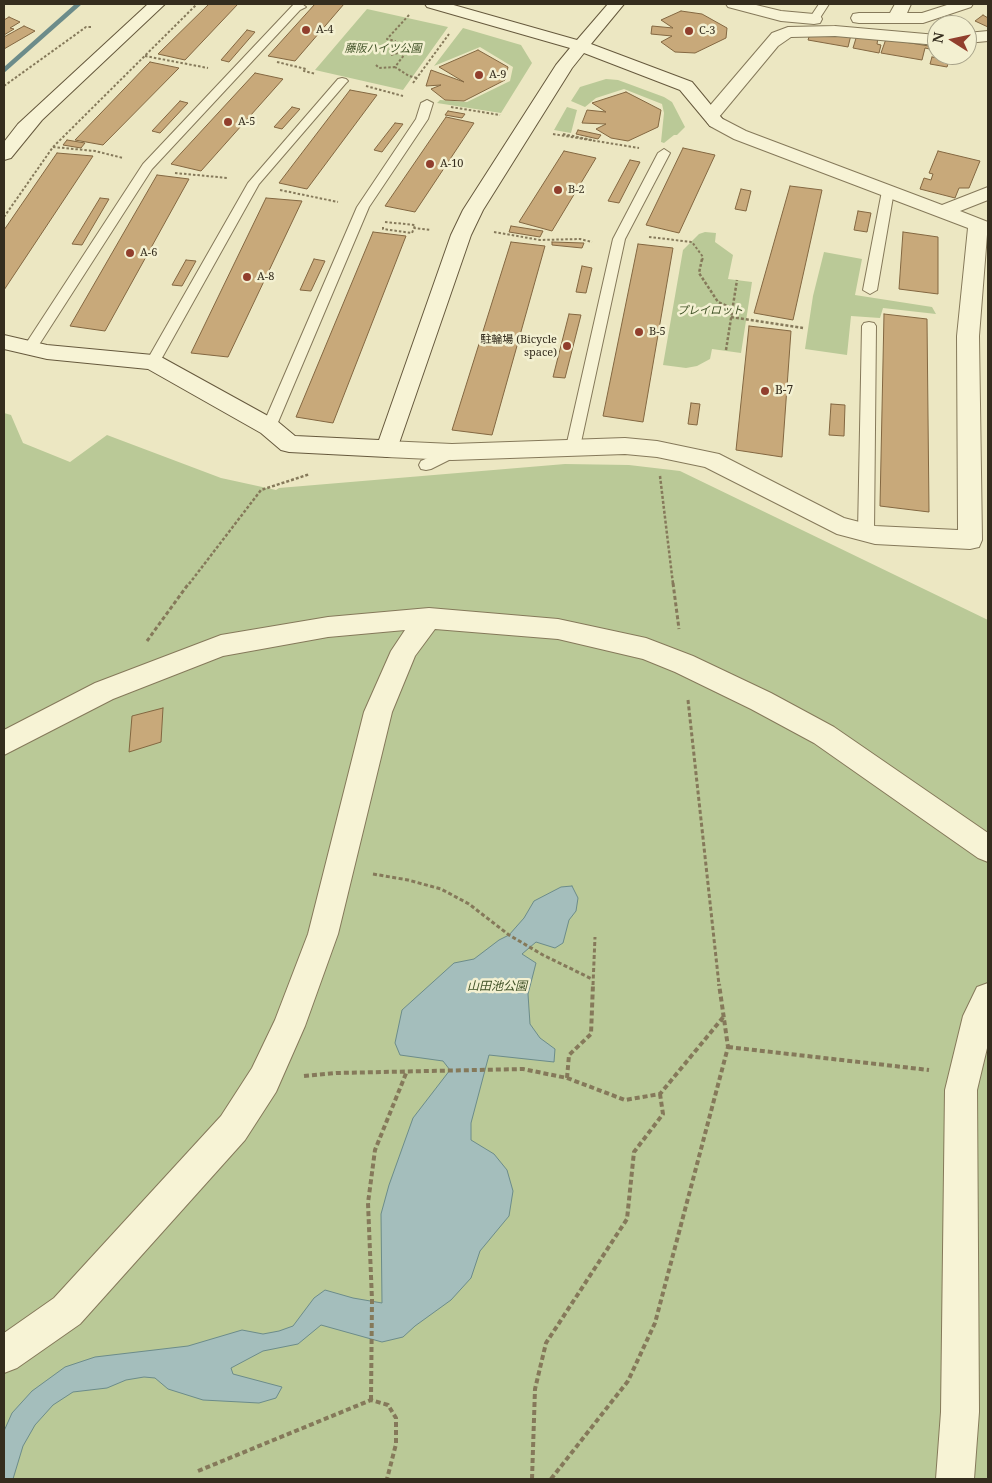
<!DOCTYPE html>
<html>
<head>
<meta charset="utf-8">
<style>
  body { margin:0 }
  #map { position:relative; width:992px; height:1483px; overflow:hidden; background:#ece7c2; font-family:"Noto Serif",serif }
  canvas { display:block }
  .frame { position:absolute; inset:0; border:5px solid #352d1e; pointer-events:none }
  .north { position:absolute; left:927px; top:15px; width:50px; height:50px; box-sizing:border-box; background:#f3f0d1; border:1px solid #a7a289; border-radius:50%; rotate:280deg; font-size:14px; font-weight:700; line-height:20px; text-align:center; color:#352d1e }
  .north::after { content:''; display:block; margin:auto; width:18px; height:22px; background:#913f2d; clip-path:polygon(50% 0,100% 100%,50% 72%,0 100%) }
</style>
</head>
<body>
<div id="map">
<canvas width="992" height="1483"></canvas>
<div class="frame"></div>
<div class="north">N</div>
</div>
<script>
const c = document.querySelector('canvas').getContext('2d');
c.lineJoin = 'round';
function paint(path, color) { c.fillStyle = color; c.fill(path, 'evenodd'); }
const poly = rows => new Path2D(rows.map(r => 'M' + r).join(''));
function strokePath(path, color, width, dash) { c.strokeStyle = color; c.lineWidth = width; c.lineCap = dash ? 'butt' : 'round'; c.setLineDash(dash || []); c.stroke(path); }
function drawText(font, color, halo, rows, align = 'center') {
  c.font = font + ' "Noto Serif","Noto Sans JP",serif'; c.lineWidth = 5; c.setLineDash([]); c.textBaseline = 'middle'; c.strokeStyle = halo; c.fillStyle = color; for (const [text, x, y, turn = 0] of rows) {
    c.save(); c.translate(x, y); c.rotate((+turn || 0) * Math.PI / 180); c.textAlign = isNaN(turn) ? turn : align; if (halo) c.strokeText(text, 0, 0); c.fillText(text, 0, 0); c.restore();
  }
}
const green = poly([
  [367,9,448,27,403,90,315,70],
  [463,28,521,45,532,63,501,113,437,103,440,100,467,102,510,81,513,67,480,47,434,66],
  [606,79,618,80,664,97,672,102,685,127,677,135,674,135,664,143,661,142,664,113,662,104,624,89,596,98,585,107,571,101,580,87],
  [567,107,577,110,571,133,554,130],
  [705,232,716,233,715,242,733,255,728,279,752,282,741,353,712,349,710,359,697,366,686,368,663,365,683,250,699,234],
  [824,252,862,259,855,295,932,307,936,314,883,308,880,318,851,316,847,355,805,349,813,296],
  [4,413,11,415,23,443,70,462,107,435,221,478,276,490,279,488,565,464,629,465,680,471,988,620,988,1479,4,1479]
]);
const water = poly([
  [572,886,578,898,576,911,569,920,563,943,555,948,536,942,522,954,536,963,528,994,530,1024,540,1038,555,1049,554,1062,489,1055,471,1123,471,1140,494,1154,507,1170,513,1191,509,1216,480,1251,471,1278,451,1300,415,1326,403,1337,382,1342,321,1325,298,1344,263,1351,231,1368,233,1374,282,1387,276,1398,259,1403,203,1400,168,1389,155,1378,144,1377,126,1380,107,1388,73,1392,53,1405,35,1425,23,1446,13,1479,4,1479,4,1431,12,1413,32,1391,65,1367,95,1357,188,1346,242,1330,263,1334,279,1331,293,1326,314,1298,325,1290,353,1298,382,1303,381,1214,389,1185,413,1118,450,1070,443,1061,400,1055,395,1043,402,1010,454,963,474,959,499,940,509,935,524,918,534,901,561,887,572,886]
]);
const stream = poly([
  [75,4,82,4,4,73,4,67,75,4]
]);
const building = poly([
  [209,4,238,4,185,60,158,54,209,4],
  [315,4,344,4,295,61,268,56,315,4],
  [681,11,702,14,727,28,726,38,695,53,675,52,661,42,672,36,651,34,652,26,673,28,661,20,681,11],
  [983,15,988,18,988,27,975,21,983,15],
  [9,17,20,22,10,28,14,29,4,35,4,20,9,17],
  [24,26,35,31,4,49,4,37,24,26],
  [247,30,255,32,229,62,221,60,247,30],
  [810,34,851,35,848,47,808,40,810,34],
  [857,35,878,38,877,44,881,45,879,53,853,48,857,35],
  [886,39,935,47,934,50,925,48,922,60,881,53,886,39],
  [478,50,508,67,505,80,464,101,445,100,431,89,441,85,426,86,431,70,464,82,439,67,478,50],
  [932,57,949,60,947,67,930,64,932,57],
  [150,62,179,68,103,145,75,140,150,62],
  [255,73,283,79,201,171,171,164,255,73],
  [350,90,377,95,307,189,279,183,350,90],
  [626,92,661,110,658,127,628,141,611,138,596,129,606,124,582,123,587,110,606,112,592,103,626,92],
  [180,101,188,103,160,133,152,131,180,101],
  [292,107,300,109,282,129,274,127,292,107],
  [448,111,465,114,462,118,445,115,448,111],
  [446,117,474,123,415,212,385,206,446,117],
  [395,123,403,124,382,152,374,150,395,123],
  [578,130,601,135,598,139,576,134,578,130],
  [67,140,85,143,81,148,63,145,67,140],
  [683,148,715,155,679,233,646,225,683,148],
  [564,151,596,158,552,231,519,222,564,151],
  [938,151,980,161,969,188,959,188,955,198,920,189,924,178,931,180,933,174,929,173,938,151],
  [57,153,93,156,4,290,4,230,57,153],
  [630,160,640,162,619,203,608,201,630,160],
  [157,175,189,179,105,331,70,326,157,175],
  [790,186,822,190,793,320,754,313,790,186],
  [741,189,751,191,746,211,735,209,741,189],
  [100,198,109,199,82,245,72,244,100,198],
  [266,198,302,201,228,357,191,353,266,198],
  [858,211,871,213,867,232,854,230,858,211],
  [511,226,543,231,540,237,509,232,511,226],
  [373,232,406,236,333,423,296,417,373,232],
  [903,232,938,237,938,294,899,289,903,232],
  [511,242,545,246,492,435,452,430,511,242],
  [552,242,584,243,582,248,552,245,552,242],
  [638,244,673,248,643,422,603,416,638,244],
  [314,259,325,261,311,291,300,290,314,259],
  [186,260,196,261,182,286,172,285,186,260],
  [582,266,592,268,586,293,576,292,582,266],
  [569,314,581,315,565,378,553,377,569,314],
  [884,314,927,319,929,512,880,506,884,314],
  [749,326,791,331,782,457,736,450,749,326],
  [691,403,700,404,697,425,688,424,691,403],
  [831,404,845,405,844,436,829,435,831,404],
  [163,708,161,742,129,752,132,716,163,708]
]);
const pathFar3 = poly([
  [409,15,387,39,395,41,404,55,395,67,409,76,417,78],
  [391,55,402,52],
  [145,56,208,68],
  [277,62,306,69,304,71,316,74],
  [376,65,379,68,395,67],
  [413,83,449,34],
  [4,86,86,27,92,27],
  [366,86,403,96],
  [451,107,500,115],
  [553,134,639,148],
  [563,134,592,140],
  [53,147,95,151,123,158],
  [175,173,228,178],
  [280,190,338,202],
  [4,217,53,147,197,4],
  [385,222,415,225,414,228],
  [383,227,383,229,412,233,414,228,431,230],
  [494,232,540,240,580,239,592,242],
  [649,237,692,242,703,257,702,261]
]);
const pathFar2 = poly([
  [702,259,699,273,718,302,732,308],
  [731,317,803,328],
  [726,350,737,280],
  [660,476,673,584],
  [189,584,261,490,310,474]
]);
const pathFar1 = poly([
  [673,583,679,629],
  [147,641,189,583],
  [688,700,719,985],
  [373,874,408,880,441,889,469,904,509,935,543,955,592,979],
  [593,985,595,937]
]);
const path = poly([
  [728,1047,929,1070],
  [304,1076,336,1073,523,1069,567,1078,625,1100,660,1094,725,1015],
  [567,1078,569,1055,591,1034,593,984],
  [371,1400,372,1300,368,1203,375,1150,407,1071],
  [198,1471,371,1400,388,1405,396,1418,396,1444,387,1479],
  [532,1479,535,1389,546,1343,627,1219,634,1152,663,1114,660,1094],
  [551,1479,628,1381,655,1323,728,1047,719,984]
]);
const lane = poly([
  [294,4,302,4,306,7,300,10,152,169,35,351,25,351,23,348,25,345,143,164,294,4],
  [819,4,829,4,818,21,810,21,809,19,819,4],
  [342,78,346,79,348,81,346,83,259,184,158,365,148,365,146,362,248,183,338,79,342,78],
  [427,100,433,103,428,119,369,207,276,427,274,431,269,432,264,431,262,427,357,207,416,119,421,103,427,100],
  [664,149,670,153,625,239,580,447,578,451,573,452,568,451,566,447,613,239,658,153,664,149],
  [888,187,894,191,877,290,870,294,863,290,882,191,888,187],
  [869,322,874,323,876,326,874,532,871,536,866,538,861,536,858,532,862,326,864,323,869,322],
  [452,447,457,448,459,452,457,456,431,469,426,470,421,469,419,465,421,461,452,447]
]);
const street = poly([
  [726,4,752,4,781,11,814,14,820,15,822,19,820,23,814,24,781,21,728,7,726,4],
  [895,4,911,4,907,13,922,13,950,4,973,4,971,7,923,23,859,23,853,22,851,18,853,14,859,13,890,13,895,4],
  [835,26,937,35,937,45,835,36,791,37,778,46,719,117,746,131,942,205,988,187,988,200,960,211,988,222,979,336,982,540,979,547,970,549,875,544,837,534,705,467,657,457,625,454,452,460,387,457,379,455,375,449,379,443,387,441,452,444,625,438,657,441,719,454,844,518,875,526,958,530,957,336,968,228,734,139,710,126,707,122,708,120,705,119,702,115,772,33,788,27,835,26],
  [988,31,988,41,967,43,967,33,988,31],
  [429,608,558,619,646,638,693,656,771,693,834,727,988,833,988,862,978,858,814,743,751,709,675,672,643,659,558,639,435,629,415,656,392,712,338,934,305,1026,276,1092,245,1140,80,1324,17,1368,4,1373,4,1333,54,1298,221,1116,252,1068,275,1020,308,934,364,712,391,651,405,630,328,637,223,656,113,699,4,755,4,730,95,683,221,635,328,617,429,608],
  [988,983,988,1044,977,1090,979,1412,974,1479,936,1479,941,1412,945,1090,963,1016,977,987,988,983]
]);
const secondary = poly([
  [148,4,165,4,42,120,11,158,4,160,4,142,18,124,148,4],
  [425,4,450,4,577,40,608,4,624,4,591,44,692,82,725,122,722,126,716,127,710,126,680,90,584,53,572,68,483,210,471,235,395,455,387,457,289,452,281,450,261,433,148,369,47,359,4,349,4,335,47,345,153,355,161,357,277,421,295,436,379,440,451,235,463,210,556,65,570,48,427,7,425,4]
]);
const markers = [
  [306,30,5,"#913f2d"],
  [689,31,5,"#913f2d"],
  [479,75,5,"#913f2d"],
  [228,122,5,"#913f2d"],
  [430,164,5,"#913f2d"],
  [558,190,5,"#913f2d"],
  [130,253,5,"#913f2d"],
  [247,277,5,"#913f2d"],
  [639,332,5,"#913f2d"],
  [567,346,5,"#913f2d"],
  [765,391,5,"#913f2d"]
];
const farPoinames = [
  ["A-4",316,30],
  ["C-3",699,31],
  ["A-9",489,75],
  ["A-5",238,122],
  ["A-10",440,164],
  ["B-2",568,190],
  ["A-6",140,253],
  ["A-8",257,277],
  ["B-5",649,332],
  ["駐輪場 (Bicycle",557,340,"right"],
  ["space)",557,353,"right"]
];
const farParknames = [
  ["藤阪ハイツ公園",383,49],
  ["プレイロット",710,311]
];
const poiNames = [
  ["B-7",775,391]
];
const parkNames = [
  ["山田池公園",497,987]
];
paint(green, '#bac997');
paint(water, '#a4bebc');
strokePath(water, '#6c8c8a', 1);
paint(stream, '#6c8c8a');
paint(building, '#c8a97a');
strokePath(building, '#836741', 1);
strokePath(lane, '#85795a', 2);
strokePath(street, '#85795a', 2);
strokePath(secondary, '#66593d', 2);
strokePath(pathFar3, '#85795a', 2, [2.5, 2]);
strokePath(pathFar2, '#85795a', 2.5, [3, 2]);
strokePath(pathFar1, '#85795a', 3, [4, 2.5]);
strokePath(path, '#85795a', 4, [5, 3]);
paint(lane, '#f7f3d5');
paint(street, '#f7f3d5');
paint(secondary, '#f7f3d5');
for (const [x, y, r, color] of markers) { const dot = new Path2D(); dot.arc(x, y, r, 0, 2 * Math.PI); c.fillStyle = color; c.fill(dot); strokePath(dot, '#f3f0d1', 2); }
drawText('11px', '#352d1e', '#f3f0d1', farPoinames, 'left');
drawText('italic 11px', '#3e5025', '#f3f0d1', farParknames);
drawText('12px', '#352d1e', '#f3f0d1', poiNames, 'left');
drawText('italic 12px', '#3e5025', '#f3f0d1', parkNames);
</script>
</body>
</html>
